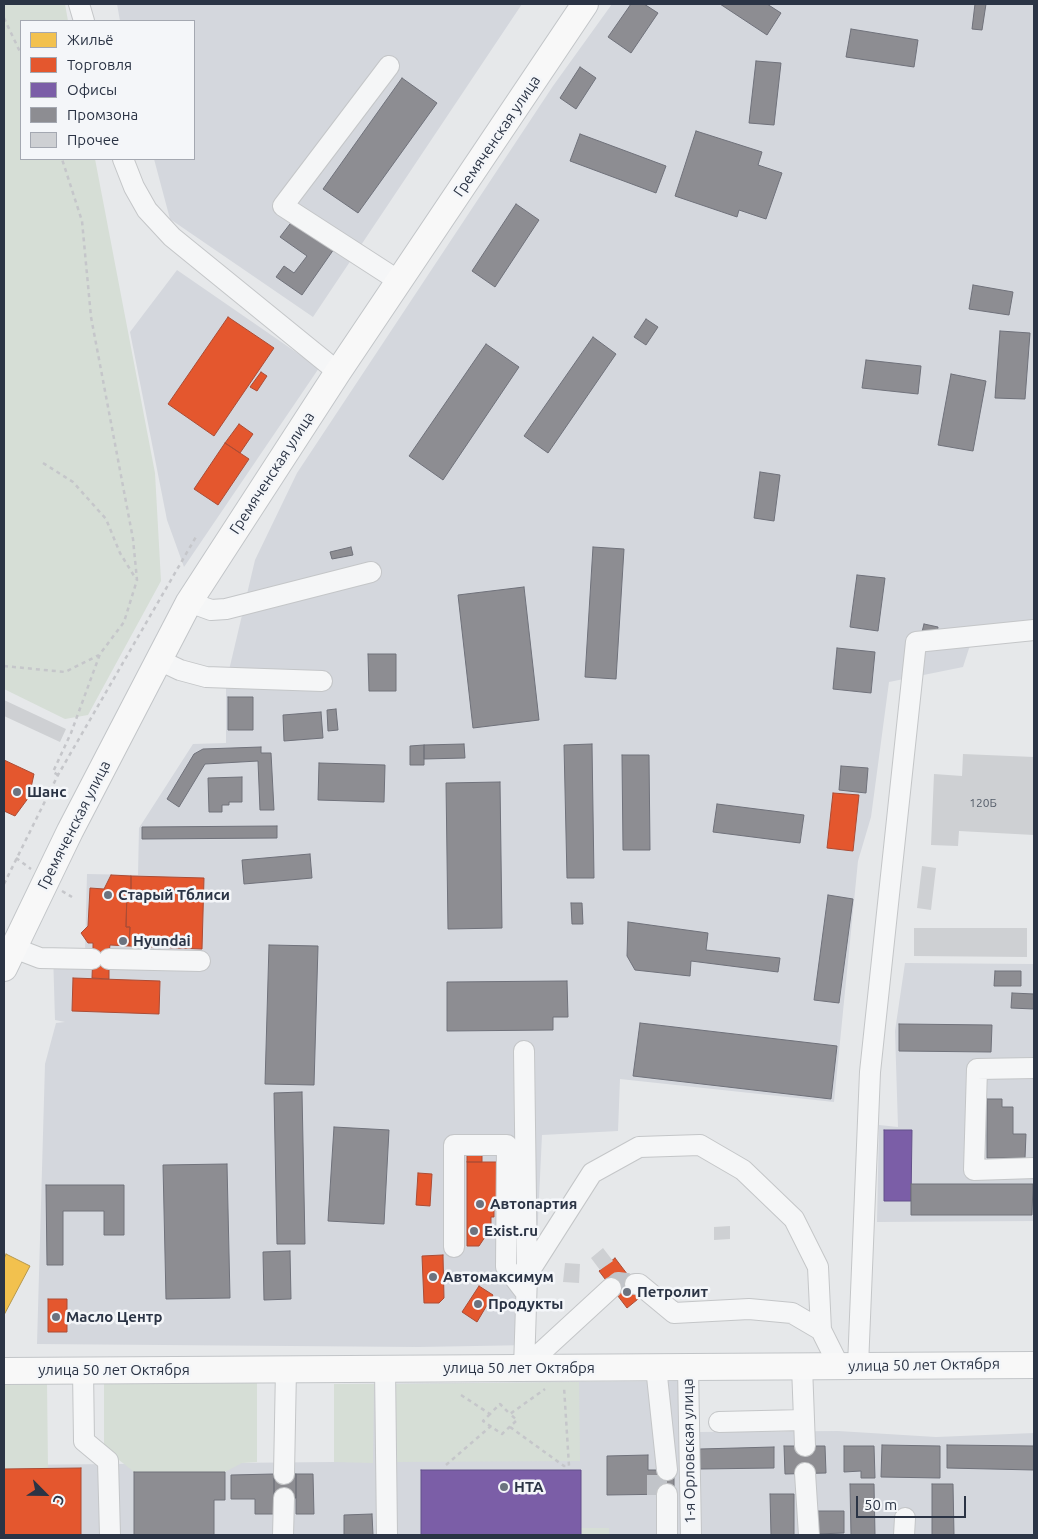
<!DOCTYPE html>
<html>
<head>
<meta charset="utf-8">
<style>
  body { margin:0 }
  #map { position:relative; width:1038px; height:1539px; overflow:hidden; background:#e6e8ea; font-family:Ubuntu,sans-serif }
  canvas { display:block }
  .frame { position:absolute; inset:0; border:5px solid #2b3445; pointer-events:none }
  .legend { position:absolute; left:20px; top:20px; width:175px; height:140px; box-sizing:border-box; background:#f4f6f9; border:1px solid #a4a8b1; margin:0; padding:6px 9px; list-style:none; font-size:15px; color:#2b3445 }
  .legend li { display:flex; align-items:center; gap:10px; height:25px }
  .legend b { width:25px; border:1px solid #a4a8b1 }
  .north { position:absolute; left:20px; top:1469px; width:50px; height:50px; -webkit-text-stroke:4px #f4f6f9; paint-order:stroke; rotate:113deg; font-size:14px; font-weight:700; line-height:20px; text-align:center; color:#2b3445 }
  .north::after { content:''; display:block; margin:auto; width:18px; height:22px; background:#2b3445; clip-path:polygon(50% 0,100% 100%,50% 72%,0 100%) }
  .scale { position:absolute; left:856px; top:1496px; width:110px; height:22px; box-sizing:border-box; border:2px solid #2b3445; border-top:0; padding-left:6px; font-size:15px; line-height:18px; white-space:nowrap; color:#2b3445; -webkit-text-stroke:4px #f4f6f9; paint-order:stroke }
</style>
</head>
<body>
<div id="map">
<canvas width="1038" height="1539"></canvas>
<div class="frame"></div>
<ul class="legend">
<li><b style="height:14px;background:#f2c14e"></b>Жильё</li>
<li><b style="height:14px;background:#e4572e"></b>Торговля</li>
<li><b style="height:14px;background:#7b5ea7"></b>Офисы</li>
<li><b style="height:14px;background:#8d8d92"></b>Промзона</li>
<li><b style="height:14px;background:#ced0d3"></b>Прочее</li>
</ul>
<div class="north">С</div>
<div class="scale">50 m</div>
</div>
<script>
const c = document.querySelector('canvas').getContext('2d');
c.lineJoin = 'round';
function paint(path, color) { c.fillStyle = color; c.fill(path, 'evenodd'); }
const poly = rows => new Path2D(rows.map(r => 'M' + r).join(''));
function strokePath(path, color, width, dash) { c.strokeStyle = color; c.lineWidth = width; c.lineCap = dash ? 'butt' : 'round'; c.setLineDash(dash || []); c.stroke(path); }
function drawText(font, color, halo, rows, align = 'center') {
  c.font = font + ' Ubuntu,sans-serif'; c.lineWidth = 5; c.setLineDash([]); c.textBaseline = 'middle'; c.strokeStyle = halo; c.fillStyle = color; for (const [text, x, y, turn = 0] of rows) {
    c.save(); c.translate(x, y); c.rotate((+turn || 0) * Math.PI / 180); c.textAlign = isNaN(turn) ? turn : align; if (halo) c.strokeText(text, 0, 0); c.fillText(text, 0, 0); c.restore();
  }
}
const built = poly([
  [117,4,522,4,313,317,170,219,154,159,194,159,194,21,120,21],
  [612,4,1034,4,1034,620,975,630,963,667,889,682,871,817,858,861,834,1102,620,1079,618,1131,542,1135,532,1345,418,1347,37,1344,45,1064,56,1023,65,1022,55,1020,53,953,85,952,87,874,138,875,139,828,193,744,226,743,226,683,255,560,297,473,553,86],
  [177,270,319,368,184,567,167,520,130,332],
  [905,963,1034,964,1034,1221,877,1222,879,1125,898,1127,895,1031],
  [681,1381,684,1535,4,1535,4,1465,334,1462,334,1384],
  [838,1431,936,1437,1034,1433,1034,1535,701,1535,696,1432]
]);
const green = poly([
  [4,4,65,4,68,21,21,21,21,159,95,159,155,473,161,581,88,715,65,719,4,689],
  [4,1382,47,1382,48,1468,4,1469],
  [104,1382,257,1382,257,1462,242,1463,225,1472,134,1472,104,1448],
  [579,1382,580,1461,394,1462,395,1384],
  [334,1384,374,1384,373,1463,334,1462],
  [581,1528,609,1528,609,1535,581,1535]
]);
const homes = poly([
  [6,1254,30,1266,4,1315,4,1259,6,1254]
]);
const shops = poly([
  [228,317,274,348,214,436,168,404,228,317],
  [261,372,267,376,257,391,250,387,261,372],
  [239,424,253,434,240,453,225,443,239,424],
  [225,443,249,459,218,505,194,489,225,443],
  [4,760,34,774,29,797,15,816,4,811,4,760],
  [833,793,859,795,853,851,827,848,833,793],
  [111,875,131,876,131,892,127,891,126,927,130,927,129,946,110,945,109,953,93,952,93,943,88,943,81,933,88,926,90,888,104,889,111,875],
  [131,876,204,878,202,949,129,946,130,927,126,927,127,891,131,892,131,876],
  [93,952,109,953,109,979,92,978,93,952],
  [73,978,160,981,159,1014,72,1011,73,978],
  [467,1153,482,1153,482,1162,467,1162,467,1153],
  [467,1162,502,1162,502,1204,494,1204,494,1217,491,1217,491,1228,479,1246,467,1246,467,1162],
  [418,1173,432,1174,430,1206,416,1205,418,1173],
  [443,1255,444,1298,439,1303,424,1303,422,1256,443,1255],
  [615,1258,643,1295,627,1308,599,1271,615,1258],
  [479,1286,493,1295,477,1322,462,1312,479,1286],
  [48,1299,67,1299,67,1332,48,1332,48,1299],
  [81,1468,81,1535,4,1535,4,1469,81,1468]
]);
const offices = poly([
  [884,1130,912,1130,911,1201,884,1201,884,1130],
  [421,1470,581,1470,581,1535,421,1535,421,1470]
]);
const industry = poly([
  [631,4,644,4,658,13,631,53,608,37,631,4],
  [720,4,767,4,781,13,767,35,720,4],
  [975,4,986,4,982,30,972,29,975,4],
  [851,29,918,40,914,67,846,57,851,29],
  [756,61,781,63,774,125,749,123,756,61],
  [580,67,596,78,576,109,560,98,580,67],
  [402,78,437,103,358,213,323,189,402,78],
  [696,131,762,152,758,165,782,173,766,219,739,210,737,217,675,196,696,131],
  [580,134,666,166,656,193,570,161,580,134],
  [516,204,539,220,495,287,472,271,516,204],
  [293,220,334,249,302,295,276,277,284,266,294,273,307,256,280,237,293,220],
  [973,285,1013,292,1009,315,969,309,973,285],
  [646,319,658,327,646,345,634,337,646,319],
  [1000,331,1030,333,1025,399,995,398,1000,331],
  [593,337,616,354,548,453,524,436,593,337],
  [486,344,519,367,443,480,409,456,486,344],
  [866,360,921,366,918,394,862,388,866,360],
  [951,374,986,381,973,451,938,445,951,374],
  [760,472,780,475,774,521,754,518,760,472],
  [351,547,353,555,332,559,330,552,351,547],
  [593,547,624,549,616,679,585,677,593,547],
  [857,575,885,578,878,631,850,627,857,575],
  [524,587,539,720,473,728,458,595,524,587],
  [924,624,938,627,937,635,922,632,924,624],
  [837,648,875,652,871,693,833,689,837,648],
  [368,654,396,654,396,691,369,691,368,654],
  [228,697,253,697,253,730,228,730,228,697],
  [336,709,338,730,328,731,327,710,336,709],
  [321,712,323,738,284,741,283,715,321,712],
  [464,744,465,758,424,759,424,745,464,744],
  [592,744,594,878,567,878,564,745,592,744],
  [424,745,424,765,410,765,410,746,424,745],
  [261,747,261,753,271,753,274,810,260,810,258,761,205,764,179,807,167,799,194,754,203,749,261,747],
  [622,755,649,755,650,850,623,850,622,755],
  [319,763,385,765,384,802,318,800,319,763],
  [841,766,868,768,866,793,839,790,841,766],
  [242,777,242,802,229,802,229,805,222,805,222,812,209,812,208,778,242,777],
  [500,782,502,928,448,929,446,783,500,782],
  [717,804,804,815,800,843,713,832,717,804],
  [277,826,277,838,142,839,142,827,277,826],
  [310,854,312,878,244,884,242,860,310,854],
  [828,895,853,899,839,1003,814,1000,828,895],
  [571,903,582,903,583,924,572,924,571,903],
  [628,922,708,933,706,950,780,958,778,972,691,961,690,976,635,970,627,956,628,922],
  [269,945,318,946,314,1085,265,1084,269,945],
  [995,971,1021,971,1021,986,994,986,995,971],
  [567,981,568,1017,553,1017,553,1030,447,1031,447,982,567,981],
  [1012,993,1034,994,1034,1009,1011,1008,1012,993],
  [640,1023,837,1046,831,1099,633,1076,640,1023],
  [899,1024,992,1025,991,1052,899,1051,899,1024],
  [302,1092,305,1244,277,1244,274,1093,302,1092],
  [987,1099,1002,1099,1002,1107,1013,1107,1013,1134,1026,1134,1025,1158,987,1158,987,1099],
  [334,1127,389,1130,384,1224,328,1221,334,1127],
  [227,1164,230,1298,166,1299,163,1165,227,1164],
  [911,1184,1033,1184,1032,1215,911,1215,911,1184],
  [46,1185,124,1185,124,1235,104,1235,104,1211,63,1211,63,1265,47,1265,46,1185],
  [290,1251,291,1299,264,1300,263,1252,290,1251],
  [882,1445,940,1446,940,1478,881,1477,882,1445],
  [947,1445,1034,1446,1034,1470,947,1468,947,1445],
  [784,1446,825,1446,826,1473,785,1474,784,1446],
  [844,1446,874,1446,875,1478,861,1478,861,1471,844,1472,844,1446],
  [774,1447,774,1468,700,1469,700,1449,774,1447],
  [648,1455,648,1470,674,1470,674,1494,607,1495,607,1456,648,1455],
  [134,1472,225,1472,225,1500,214,1500,214,1535,134,1535,134,1472],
  [274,1474,274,1514,255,1514,255,1499,231,1499,231,1475,274,1474],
  [274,1474,296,1474,296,1498,274,1498,274,1474],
  [296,1474,313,1474,314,1514,296,1514,296,1474],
  [850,1484,874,1484,875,1535,851,1535,850,1484],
  [932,1484,953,1484,954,1535,932,1535,932,1484],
  [770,1494,794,1494,794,1535,771,1535,770,1494],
  [818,1511,844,1511,844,1533,818,1534,818,1511],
  [372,1514,373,1535,344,1535,344,1515,372,1514]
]);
const building = poly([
  [4,700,66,729,60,742,4,716],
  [963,754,1034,757,1034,835,959,831,958,846,931,845,934,774,962,776],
  [922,866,936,868,931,910,917,908],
  [914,928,1027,928,1027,957,914,956],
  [730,1226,730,1239,714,1240,714,1227],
  [603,1248,613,1261,600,1270,591,1258],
  [565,1263,580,1264,579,1283,563,1282]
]);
const minorTunnel = poly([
  [611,1288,618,1282,635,1284],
  [657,1495,657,1470]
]);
const path = poly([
  [4,18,21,54],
  [43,463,73,482,106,519,120,553,136,579],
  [4,666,65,672,99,655],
  [58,775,53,772,71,733,100,654,124,622,137,580,133,539,91,317,82,221,62,159],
  [16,858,31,869],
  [4,884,58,775,197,535],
  [62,891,72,897],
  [461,1395,490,1414,500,1404,510,1414,545,1389],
  [490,1414,483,1421,502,1434,517,1420,511,1415],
  [510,1427,564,1466,569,1466,564,1387],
  [446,1465,491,1426]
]);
const minor = poly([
  [79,4,84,21],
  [389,66,283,206,399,281],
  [123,159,134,187,147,210,172,237,338,372],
  [189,602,211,610,226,609,371,572],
  [159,660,180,670,206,677,322,681],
  [14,948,40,958,92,959],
  [109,959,200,961],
  [524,1051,527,1275],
  [1034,1068,977,1069,974,1170,1034,1168],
  [454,1247,454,1145,507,1145,506,1267,526,1293],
  [635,1284,639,1284,674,1313,749,1309,792,1313,821,1330,839,1366],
  [802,1366,805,1446],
  [858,1366,870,1072,916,642,1034,630],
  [656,1367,667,1470],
  [688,1367,691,1535],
  [385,1368,387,1535],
  [524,1368,527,1275,592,1173,639,1147,700,1145,743,1170,794,1219,818,1267,821,1330],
  [524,1368,611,1288],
  [83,1370,84,1441,108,1461,110,1535],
  [719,1422,804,1420],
  [805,1473,809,1535],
  [284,1474,286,1369],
  [283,1535,284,1498],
  [667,1535,667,1494],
  [904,1535,905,1518]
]);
const major = poly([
  [4,968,70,831,189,602,338,372,585,4],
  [4,1371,1034,1365]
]);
const markers = [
  [17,792,5,"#6c737f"],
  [108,895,5,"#6c737f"],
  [123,941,5,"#6c737f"],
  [480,1204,5,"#6c737f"],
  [474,1231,5,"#6c737f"],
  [433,1277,5,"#6c737f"],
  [627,1292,5,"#6c737f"],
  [478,1304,5,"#6c737f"],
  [56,1317,5,"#6c737f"],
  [504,1487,5,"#6c737f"]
];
const numberNames = [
  ["120Б",983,803]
];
const streetNames = [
  ["Гремяченская улица",497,136,-56],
  ["Гремяченская улица",272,473,-57],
  ["Гремяченская улица",74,825,-63],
  ["улица 50 лет Октября",924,1365,-1],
  ["улица 50 лет Октября",519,1368],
  ["улица 50 лет Октября",114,1370],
  ["1-я Орловская улица",689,1451,-91]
];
const poiNames = [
  ["Шанс",27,792],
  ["Старый Тблиси",118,895],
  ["Hyundai",133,941],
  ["Автопартия",490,1204],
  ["Exist.ru",484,1231],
  ["Автомаксимум",443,1277],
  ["Петролит",637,1292],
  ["Продукты",488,1304],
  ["Масло Центр",66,1317],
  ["НТА",514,1487]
];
paint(built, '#d4d7dd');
paint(green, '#d6ded6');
paint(homes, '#f2c14e');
strokePath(homes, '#b6974b', 1);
paint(shops, '#e4572e');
strokePath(shops, '#ac4c35', 1);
paint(offices, '#7b5ea7');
strokePath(offices, '#63518a', 1);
paint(industry, '#8d8d92');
strokePath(industry, '#70727b', 1);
paint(building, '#ced0d3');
strokePath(minorTunnel, '#c1c4c9', 20, [20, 10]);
strokePath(minor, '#c4c6c8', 22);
strokePath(major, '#c2c5c8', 28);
strokePath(path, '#c5c6ca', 2.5, [4, 4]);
strokePath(minor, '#f5f6f7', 20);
strokePath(major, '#f8f8f8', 26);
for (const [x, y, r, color] of markers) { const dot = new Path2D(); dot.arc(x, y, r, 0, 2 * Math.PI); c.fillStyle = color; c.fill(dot); strokePath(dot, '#f4f6f9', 2); }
drawText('12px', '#545c69', null, numberNames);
drawText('15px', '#2b3445', '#f4f6f9', streetNames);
drawText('bold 15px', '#2b3445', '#f4f6f9', poiNames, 'left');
</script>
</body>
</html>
